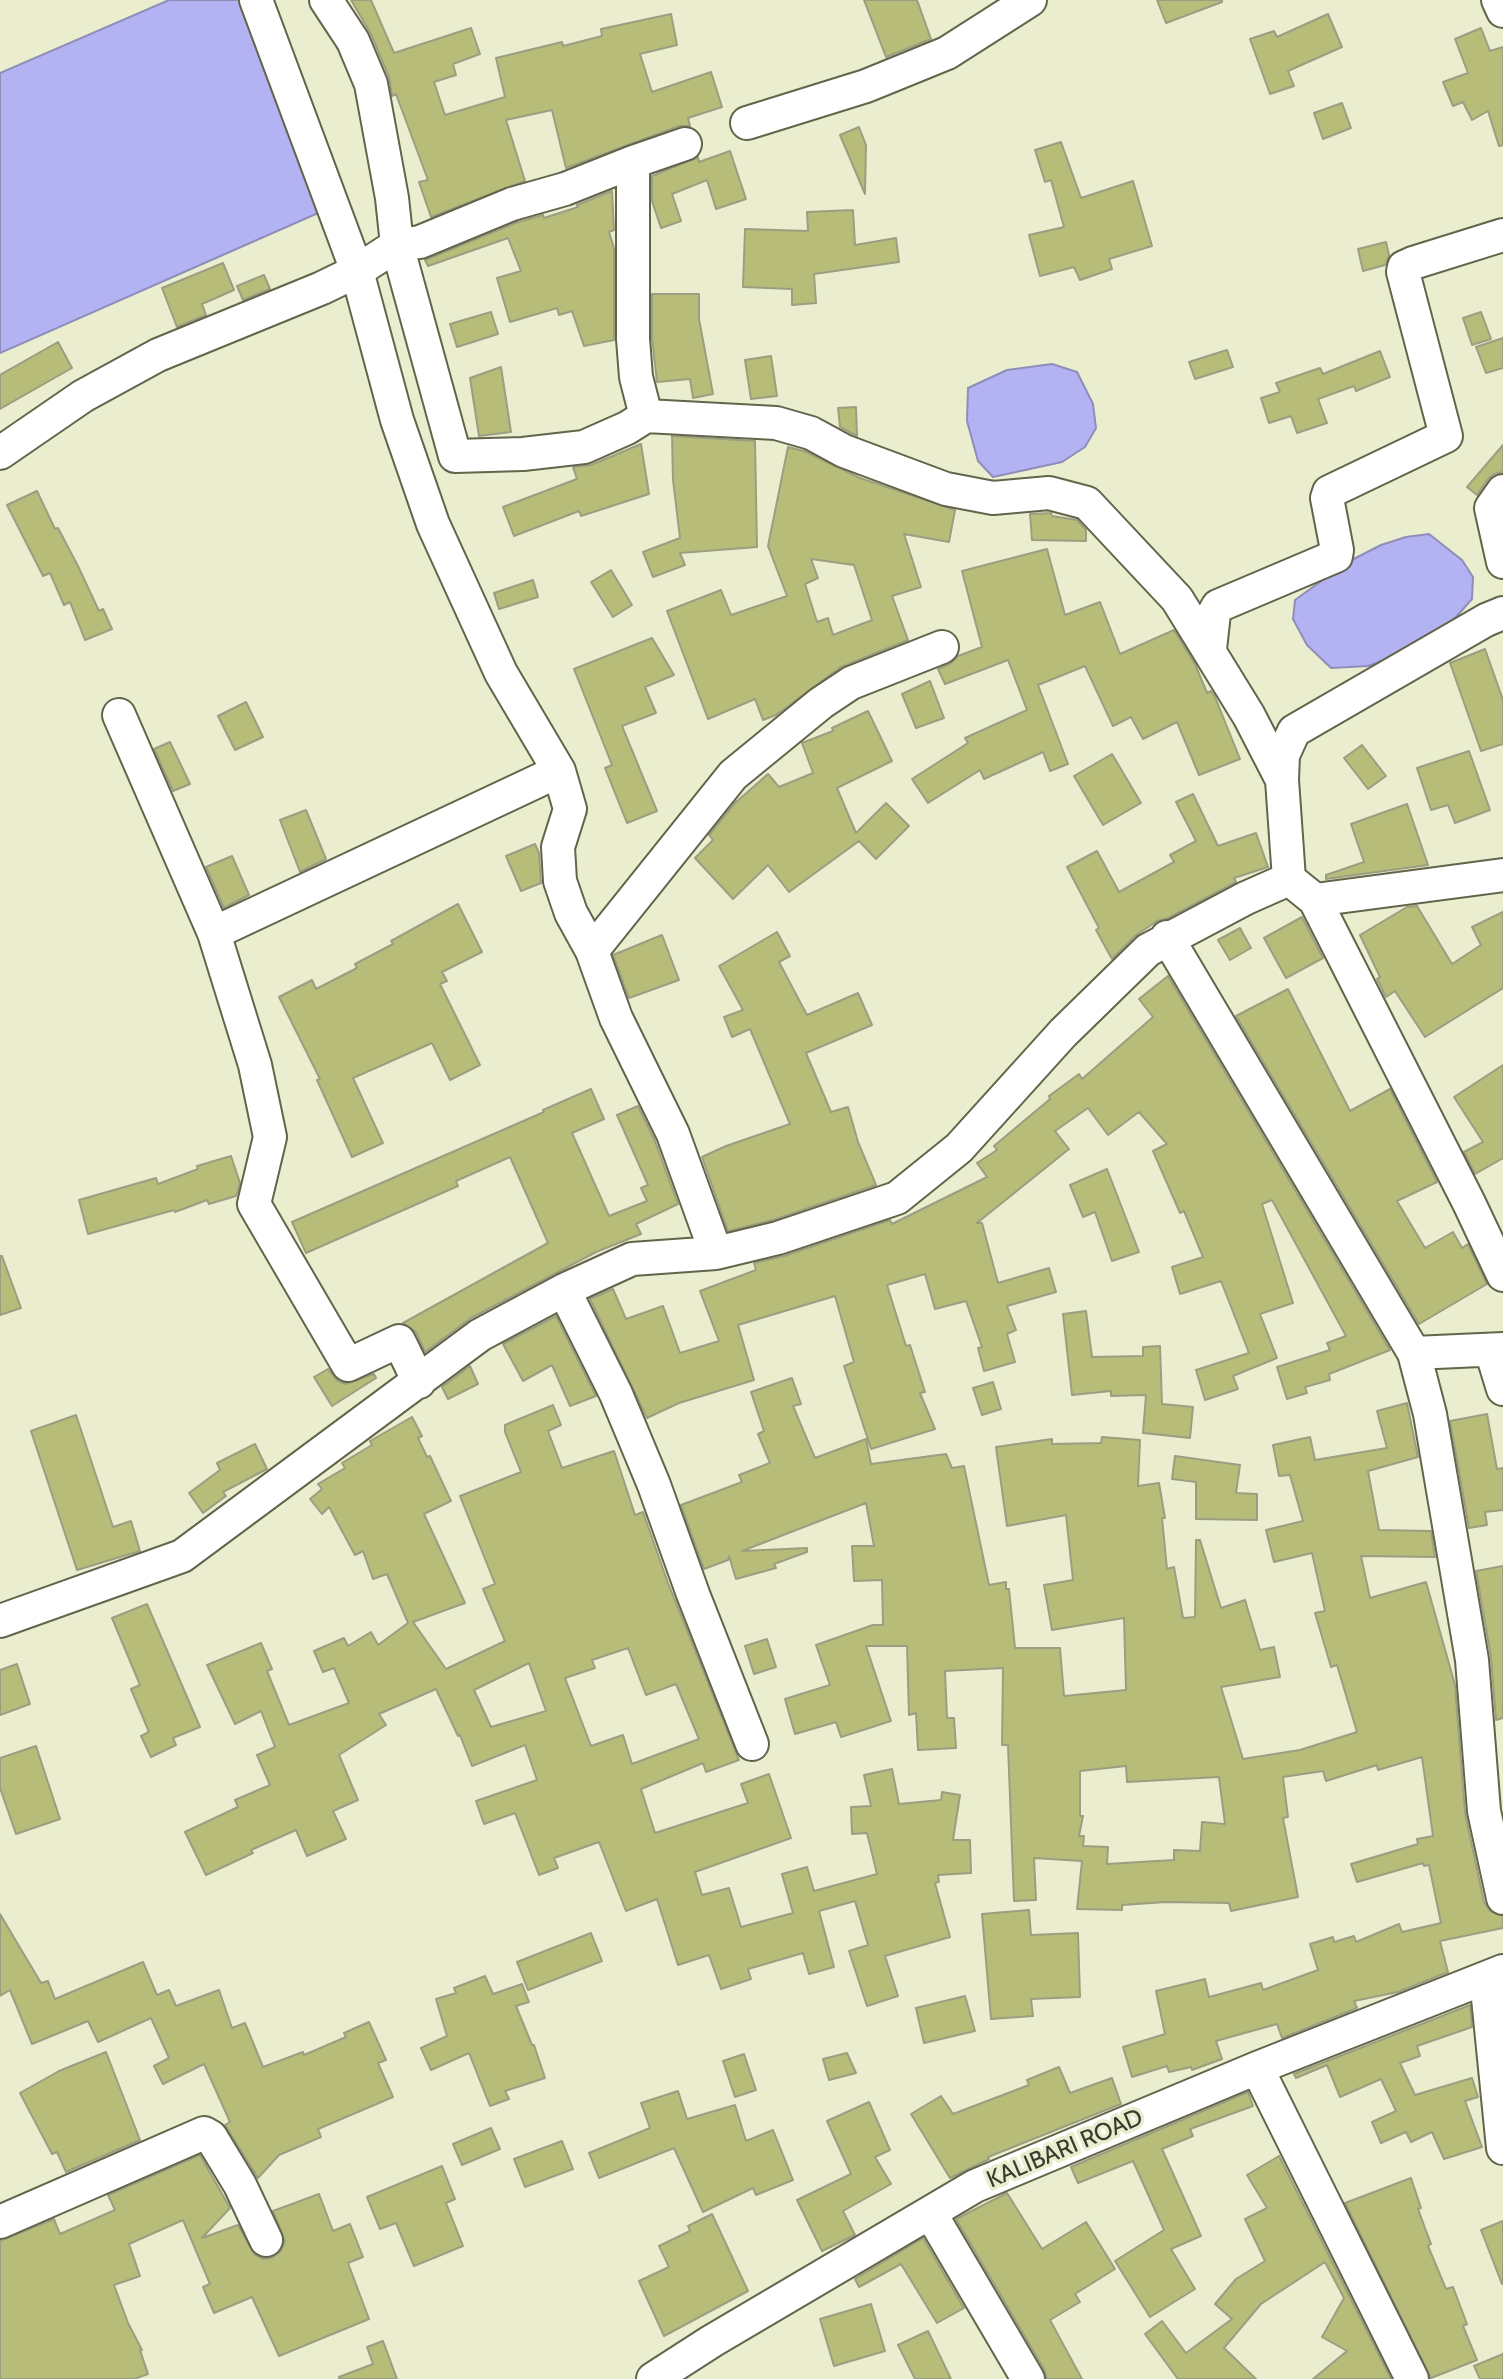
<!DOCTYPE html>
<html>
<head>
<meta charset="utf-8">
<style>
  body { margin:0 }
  canvas { display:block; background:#eaeecf }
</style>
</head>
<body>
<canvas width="1503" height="2379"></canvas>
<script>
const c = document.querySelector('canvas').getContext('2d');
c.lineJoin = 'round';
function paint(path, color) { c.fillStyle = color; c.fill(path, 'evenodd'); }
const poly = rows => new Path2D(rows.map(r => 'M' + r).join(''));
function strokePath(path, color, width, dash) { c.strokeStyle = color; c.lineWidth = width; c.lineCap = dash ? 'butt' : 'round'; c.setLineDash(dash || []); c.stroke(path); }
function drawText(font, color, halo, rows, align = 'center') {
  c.font = font + ' Cabin,sans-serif'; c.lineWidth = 7; c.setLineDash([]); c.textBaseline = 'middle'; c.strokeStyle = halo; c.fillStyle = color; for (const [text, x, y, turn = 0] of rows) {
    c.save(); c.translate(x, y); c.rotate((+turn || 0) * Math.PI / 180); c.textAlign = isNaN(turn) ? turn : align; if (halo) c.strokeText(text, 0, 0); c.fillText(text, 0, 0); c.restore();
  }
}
const water = poly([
  [169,0,241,0,325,210,0,353,0,73,169,0],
  [1052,364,1077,372,1093,404,1096,428,1085,447,1062,462,993,477,978,461,967,421,968,388,1007,370,1052,364],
  [1429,534,1462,560,1473,577,1472,599,1456,617,1429,638,1401,654,1368,666,1331,668,1307,645,1293,619,1295,600,1346,563,1381,545,1406,537,1429,534]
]);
const building = poly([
  [351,0,371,0,394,53,471,28,480,54,453,64,456,75,434,82,445,115,505,97,496,58,562,42,563,46,602,36,601,29,671,14,677,45,640,54,652,92,711,72,722,107,688,118,690,126,679,126,566,168,552,110,506,120,525,181,431,217,419,182,428,180,396,94,392,96,389,77,371,34,351,0],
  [864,0,917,0,931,39,886,57,864,0],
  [1157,0,1222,0,1222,2,1166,23,1157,0],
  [1328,14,1342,47,1288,71,1294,86,1270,94,1250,39,1274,31,1277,37,1328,14],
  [1481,28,1490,51,1503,47,1503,145,1499,146,1488,111,1472,120,1463,102,1453,106,1443,82,1468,73,1455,39,1481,28],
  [1342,103,1351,128,1323,139,1314,113,1342,103],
  [859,127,866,145,865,194,840,135,859,127],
  [1061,142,1081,198,1133,181,1152,246,1109,259,1112,269,1080,280,1074,267,1040,276,1029,235,1064,227,1051,180,1045,182,1035,150,1061,142],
  [730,151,746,199,716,209,707,180,672,194,681,221,661,228,652,201,652,176,698,157,699,162,730,151],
  [612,191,614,230,609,232,614,248,614,340,584,346,572,311,559,315,557,308,510,322,497,278,521,271,508,238,428,266,425,260,518,222,543,215,544,218,578,207,577,205,612,191],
  [853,210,855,245,896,238,899,262,814,274,816,303,792,305,792,289,743,287,745,229,808,231,807,212,853,210],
  [1386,242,1389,255,1385,265,1363,271,1358,249,1386,242],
  [223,263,234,290,202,304,206,315,177,327,162,288,223,263],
  [264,275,270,289,243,300,237,286,264,275],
  [652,294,699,294,699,319,713,394,693,398,690,379,657,382,652,338,652,294],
  [491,312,498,334,457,347,450,324,491,312],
  [1481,312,1491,339,1472,345,1463,318,1481,312],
  [1503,338,1503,368,1486,373,1476,347,1503,338],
  [58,342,72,368,0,409,0,375,58,342],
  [1227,350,1233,367,1195,379,1189,362,1227,350],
  [1380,351,1390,377,1356,391,1354,386,1318,399,1327,423,1297,433,1291,416,1269,423,1261,398,1280,392,1276,383,1320,368,1323,374,1380,351],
  [771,356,777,396,751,399,745,360,771,356],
  [501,367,511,432,479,436,470,378,501,367],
  [856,407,857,436,840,427,838,408,856,407],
  [672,436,755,441,757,547,680,553,685,565,653,577,643,552,680,538,673,480,672,436],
  [641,444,649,494,581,516,579,511,514,536,503,507,577,479,573,467,591,465,641,444],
  [1503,445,1503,472,1494,474,1488,479,1477,495,1467,487,1503,445],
  [788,447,804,451,860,478,955,510,949,542,904,534,921,587,892,596,908,640,841,667,776,715,763,720,755,699,708,719,667,611,721,590,731,615,787,596,768,546,788,447],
  [811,559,854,565,872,620,833,635,828,618,817,622,805,584,818,578,811,559],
  [37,491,55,529,58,528,78,566,99,611,103,609,112,629,85,640,70,602,64,605,50,573,43,576,7,505,37,491],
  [1051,513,1052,516,1077,520,1086,530,1086,541,1032,540,1030,514,1051,513],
  [1047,549,1065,615,1100,602,1120,654,1174,630,1195,664,1207,693,1211,691,1215,697,1240,759,1199,775,1177,722,1143,739,1131,717,1113,726,1085,666,1038,685,1068,764,1050,771,1043,752,984,779,980,770,928,803,912,779,968,743,965,738,1027,710,1008,660,945,684,938,669,950,664,958,656,982,647,962,571,1047,549],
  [611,570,632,605,613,617,591,582,611,570],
  [533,580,538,597,499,609,494,593,533,580],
  [652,638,674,675,645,687,656,713,622,726,657,811,627,823,605,768,612,765,574,669,652,638],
  [1485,649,1503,700,1503,744,1481,751,1450,663,1485,649],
  [930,681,944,718,916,728,902,694,930,681],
  [246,702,263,737,235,750,218,716,246,702],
  [868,711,892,761,837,788,856,833,886,803,909,826,876,859,859,841,789,892,768,865,733,899,695,858,713,840,709,835,735,803,768,774,779,787,813,773,802,743,833,731,832,728,868,711],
  [170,742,190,784,173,791,154,749,170,742],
  [1362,745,1386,776,1368,789,1344,758,1362,745],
  [1469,751,1490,810,1455,823,1448,805,1431,810,1417,768,1469,751],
  [1112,754,1141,803,1103,825,1074,776,1112,754],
  [1193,794,1218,846,1256,833,1268,867,1234,878,1236,882,1168,918,1157,921,1135,936,1112,959,1096,930,1099,928,1067,867,1097,851,1119,892,1174,862,1170,855,1196,841,1176,802,1193,794],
  [1407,804,1428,865,1326,879,1326,875,1364,862,1351,824,1407,804],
  [306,810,326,859,300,872,280,820,306,810],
  [535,844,539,853,541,883,521,891,506,856,535,844],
  [232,856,249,895,224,908,206,867,232,856],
  [458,904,482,952,442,972,447,981,440,984,480,1065,450,1080,432,1043,353,1078,383,1143,352,1157,317,1080,320,1079,279,997,312,980,316,989,357,968,355,964,393,944,391,941,458,904],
  [1417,906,1452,964,1481,945,1472,927,1503,912,1503,988,1425,1037,1395,991,1386,997,1377,979,1380,977,1360,935,1407,907,1417,906],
  [1302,917,1323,958,1286,978,1264,938,1302,917],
  [1240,928,1251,948,1230,960,1218,940,1240,928],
  [777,932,790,956,779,962,807,1015,858,993,872,1025,806,1053,831,1112,848,1107,858,1142,876,1185,773,1220,728,1231,702,1157,726,1146,790,1124,750,1029,732,1037,724,1017,743,1010,719,966,777,932],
  [662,935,679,980,629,998,613,955,662,935],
  [1168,976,1390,1350,1329,1374,1330,1380,1305,1387,1307,1393,1287,1399,1277,1367,1330,1350,1327,1343,1346,1336,1272,1200,1262,1204,1293,1303,1260,1314,1277,1358,1233,1376,1238,1389,1205,1400,1196,1370,1249,1353,1221,1281,1180,1294,1172,1267,1203,1257,1184,1211,1180,1213,1153,1151,1167,1144,1139,1112,1108,1135,1088,1108,1055,1131,1069,1149,977,1223,982,1223,998,1283,1049,1268,1056,1292,1007,1306,1016,1330,1007,1334,1015,1362,984,1371,978,1348,982,1347,966,1301,935,1309,925,1274,887,1285,906,1346,910,1345,925,1392,920,1393,935,1429,871,1449,844,1366,854,1362,835,1296,738,1325,754,1380,679,1403,647,1418,590,1299,613,1289,626,1319,663,1306,680,1353,719,1341,700,1291,756,1270,754,1263,784,1256,890,1220,892,1224,987,1177,977,1163,997,1150,994,1146,1050,1099,1049,1096,1079,1074,1082,1079,1153,1017,1139,999,1168,976],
  [1288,989,1350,1111,1390,1089,1437,1182,1397,1201,1425,1248,1453,1232,1462,1248,1468,1244,1487,1284,1419,1324,1236,1016,1288,989],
  [1503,1065,1503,1158,1475,1174,1464,1152,1483,1142,1454,1097,1503,1065],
  [591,1089,604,1119,572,1133,609,1216,647,1201,641,1188,648,1185,617,1115,638,1106,655,1141,678,1204,636,1224,641,1234,596,1252,471,1318,425,1352,416,1332,403,1323,548,1243,510,1157,456,1181,458,1186,306,1253,292,1222,544,1112,543,1110,591,1089],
  [231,1156,240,1183,236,1196,209,1204,207,1200,175,1212,174,1210,88,1234,79,1200,156,1178,158,1184,198,1169,197,1166,231,1156],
  [1107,1169,1139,1252,1112,1261,1095,1212,1083,1217,1070,1185,1107,1169],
  [0,1256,2,1256,21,1308,0,1315,0,1256],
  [1086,1311,1092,1357,1143,1356,1143,1347,1160,1346,1162,1404,1193,1407,1190,1438,1143,1433,1146,1395,1111,1396,1111,1391,1072,1395,1063,1314,1086,1311],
  [556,1316,596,1396,570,1406,552,1365,523,1381,503,1344,556,1316],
  [470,1366,478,1384,448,1399,442,1387,470,1366],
  [328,1369,338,1381,346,1384,374,1374,376,1378,332,1406,314,1377,328,1369],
  [792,1378,801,1404,793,1406,815,1458,866,1439,871,1464,946,1454,952,1468,964,1466,989,1585,1006,1582,1006,1589,1009,1589,1015,1648,1060,1648,1064,1696,1126,1690,1124,1618,1052,1630,1044,1585,1073,1580,1066,1515,1007,1526,996,1447,1052,1439,1052,1444,1101,1443,1102,1437,1140,1440,1138,1486,1159,1483,1165,1518,1162,1518,1167,1569,1174,1567,1183,1618,1195,1617,1196,1540,1200,1540,1221,1608,1245,1600,1260,1650,1274,1647,1280,1677,1221,1687,1243,1759,1300,1750,1357,1732,1337,1665,1331,1667,1315,1613,1325,1611,1312,1553,1274,1562,1266,1530,1303,1521,1290,1475,1279,1476,1273,1445,1310,1437,1315,1460,1387,1448,1377,1411,1407,1403,1418,1457,1368,1471,1379,1530,1431,1531,1435,1557,1361,1556,1370,1598,1426,1582,1455,1685,1465,1813,1484,1902,1490,1911,1503,1916,1503,1928,1440,1941,1448,1972,1398,1992,1354,2001,1357,2008,1282,2038,1277,2024,1216,2041,1222,2059,1192,2070,1191,2067,1169,2072,1167,2066,1132,2077,1123,2047,1165,2034,1156,1991,1205,1979,1209,1997,1261,1983,1263,1990,1318,1970,1310,1944,1333,1937,1334,1942,1354,1936,1356,1942,1399,1924,1402,1932,1441,1923,1429,1865,1424,1866,1423,1863,1357,1882,1351,1864,1418,1844,1417,1839,1433,1836,1422,1757,1378,1770,1377,1765,1326,1781,1323,1771,1283,1777,1288,1817,1283,1818,1298,1897,1231,1911,1229,1903,1166,1902,1122,1905,1122,1910,1077,1909,1082,1861,1034,1858,1036,1900,1014,1901,1008,1745,1002,1745,1003,1668,945,1671,947,1718,954,1718,956,1748,918,1750,916,1713,909,1715,907,1646,866,1646,891,1721,841,1737,836,1722,795,1734,785,1699,830,1685,816,1645,873,1625,883,1625,882,1580,854,1581,852,1546,874,1546,866,1503,742,1551,807,1548,807,1552,774,1564,776,1568,736,1579,729,1556,728,1560,704,1569,681,1505,742,1482,739,1475,770,1463,758,1434,764,1431,751,1392,792,1378],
  [1126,1766,1127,1782,1219,1777,1225,1824,1202,1822,1200,1851,1174,1850,1174,1860,1107,1864,1108,1847,1083,1846,1084,1836,1079,1836,1083,1816,1080,1816,1080,1771,1126,1766],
  [993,1382,1001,1409,982,1415,973,1388,993,1382],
  [553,1405,561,1425,548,1431,562,1468,614,1451,635,1515,643,1512,668,1583,739,1760,706,1772,703,1763,641,1789,655,1833,748,1803,741,1784,769,1774,791,1838,695,1872,702,1895,729,1888,741,1927,793,1913,782,1874,807,1867,814,1891,877,1874,867,1833,852,1834,851,1807,871,1806,864,1775,892,1769,899,1804,941,1800,942,1792,960,1795,953,1840,970,1840,971,1873,938,1875,939,1882,935,1883,950,1937,885,1956,898,1996,867,2006,849,1951,868,1945,855,1901,819,1911,834,1967,809,1974,803,1953,748,1969,751,1979,721,1989,709,1955,678,1965,657,1899,626,1911,599,1842,554,1858,558,1868,539,1875,515,1813,484,1824,476,1801,537,1780,525,1745,472,1766,460,1735,458,1736,436,1689,379,1714,386,1725,339,1755,358,1800,333,1811,346,1839,307,1856,296,1830,251,1850,253,1853,206,1875,185,1832,238,1807,235,1800,270,1785,257,1755,275,1747,261,1711,235,1724,207,1665,261,1643,272,1669,267,1671,289,1725,349,1703,334,1668,323,1672,314,1651,344,1638,348,1646,371,1632,378,1645,408,1623,387,1574,373,1579,363,1551,355,1555,329,1507,322,1514,310,1499,322,1489,318,1484,345,1468,342,1463,372,1445,370,1441,412,1417,422,1436,418,1438,427,1457,430,1456,451,1501,424,1514,465,1603,413,1622,446,1669,505,1641,483,1589,495,1584,460,1496,521,1472,505,1432,505,1425,553,1405],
  [628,1648,646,1695,676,1684,699,1739,632,1764,623,1735,591,1746,565,1678,595,1668,592,1660,628,1648],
  [529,1663,546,1711,491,1727,474,1690,529,1663],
  [1487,1414,1497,1469,1503,1468,1503,1510,1485,1512,1487,1525,1469,1528,1450,1421,1487,1414],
  [76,1415,113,1527,131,1521,140,1551,77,1570,31,1431,76,1415],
  [255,1444,267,1469,223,1492,226,1496,203,1513,189,1493,220,1470,217,1463,255,1444],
  [1175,1456,1240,1465,1236,1493,1257,1494,1257,1520,1196,1519,1196,1482,1172,1479,1175,1456],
  [1503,1566,1503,1718,1496,1720,1491,1657,1476,1571,1503,1566],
  [147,1604,200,1727,173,1738,176,1745,151,1757,141,1736,149,1732,131,1689,140,1685,112,1618,147,1604],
  [767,1639,776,1667,754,1674,745,1646,767,1639],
  [17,1664,30,1704,0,1715,0,1670,17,1664],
  [36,1746,60,1819,16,1834,0,1788,0,1758,36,1746],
  [1029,1910,1031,1935,1078,1933,1080,1997,1031,1999,1033,2016,991,2019,982,1914,1029,1910],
  [0,1914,41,1983,48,1981,55,1999,143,1962,157,1995,169,1990,176,2006,219,1990,232,2028,245,2023,263,2067,303,2052,304,2055,346,2037,344,2033,369,2022,386,2060,378,2063,393,2097,318,2129,321,2137,279,2155,258,2178,225,2125,230,2122,204,2064,163,2084,154,2066,169,2058,151,2018,98,2042,88,2021,32,2044,10,1990,0,1996,0,1914],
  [591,1933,602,1961,528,1990,517,1962,591,1933],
  [485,1976,493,1994,522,1984,529,2002,516,2006,532,2045,534,2045,545,2078,505,2091,509,2099,490,2106,469,2053,431,2070,421,2048,447,2036,436,1999,456,1993,454,1988,485,1976],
  [965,1996,975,2031,924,2043,916,2008,965,1996],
  [1470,2005,1472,2027,1417,2046,1420,2056,1400,2063,1415,2095,1472,2078,1478,2097,1465,2101,1482,2147,1444,2159,1432,2132,1411,2142,1406,2132,1381,2143,1372,2122,1396,2111,1381,2079,1340,2097,1327,2065,1296,2078,1294,2074,1470,2005],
  [106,2052,140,2140,66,2172,57,2152,52,2154,20,2093,59,2071,106,2052],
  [847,2053,856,2073,829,2080,823,2059,847,2053],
  [744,2054,756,2090,735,2097,723,2061,744,2054],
  [1059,2067,1070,2093,1112,2078,1121,2104,988,2157,989,2159,950,2178,911,2114,941,2096,953,2114,1029,2085,1027,2080,1059,2067],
  [678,2091,687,2119,735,2105,746,2141,773,2130,793,2180,756,2195,753,2188,703,2212,674,2148,599,2178,589,2153,650,2128,641,2103,678,2091],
  [1248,2092,1253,2106,1190,2129,1193,2136,1162,2149,1201,2236,1171,2249,1195,2289,1150,2317,1115,2261,1164,2230,1133,2161,1078,2183,1071,2167,1248,2092],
  [869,2102,890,2150,875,2157,891,2184,843,2211,855,2235,822,2251,797,2200,851,2174,827,2121,869,2102],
  [491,2128,500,2149,462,2165,453,2144,491,2128],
  [562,2141,573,2169,525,2187,514,2159,562,2141],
  [200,2155,230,2208,202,2238,238,2225,255,2255,264,2259,273,2257,281,2251,285,2241,273,2211,319,2194,333,2231,350,2224,363,2257,348,2263,369,2319,279,2356,252,2297,214,2313,203,2287,210,2284,183,2220,129,2244,140,2276,114,2285,128,2323,142,2350,140,2350,148,2374,134,2379,0,2379,0,2241,54,2219,60,2234,115,2210,108,2195,200,2155],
  [1279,2156,1391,2379,1313,2379,1347,2351,1322,2337,1344,2298,1325,2262,1261,2304,1224,2348,1256,2379,1178,2379,1145,2334,1162,2321,1186,2353,1232,2319,1215,2304,1236,2279,1265,2261,1245,2219,1267,2208,1247,2175,1279,2156],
  [442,2166,455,2199,446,2203,463,2246,414,2266,396,2223,380,2229,367,2197,442,2166],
  [1411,2178,1421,2208,1418,2209,1431,2244,1428,2246,1446,2289,1453,2287,1467,2324,1463,2326,1477,2360,1431,2378,1345,2203,1411,2178],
  [1007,2193,1042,2249,1086,2222,1115,2269,1075,2294,1080,2302,1050,2320,1082,2379,1047,2379,1044,2369,956,2219,1007,2193],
  [712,2214,748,2291,664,2336,639,2281,669,2267,659,2246,690,2231,688,2226,712,2214],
  [1503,2221,1503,2283,1502,2284,1481,2230,1503,2221],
  [923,2238,964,2308,937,2323,901,2264,859,2287,855,2279,923,2238],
  [871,2304,885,2351,834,2366,820,2319,871,2304],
  [928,2331,951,2379,915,2379,898,2345,928,2331],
  [383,2341,397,2379,339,2379,339,2377,373,2364,367,2347,383,2341],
  [1503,2354,1503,2379,1480,2379,1474,2366,1503,2354]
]);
const minor = poly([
  [256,0,357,271,397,420,433,524,501,673,559,771,570,809,558,847,560,881,571,913,592,951],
  [326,0,353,41,371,84,392,198,397,245,455,456,523,454,584,447,627,428,646,416,776,423,811,433,844,451,946,489,993,498,1049,493,1087,503,1177,599,1249,716,1282,780],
  [1498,0,1503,11],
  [747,123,866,86,947,53,1030,0],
  [646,416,636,377,633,339,633,162,685,144],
  [0,453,83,396,158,355,322,288,357,271,397,245,420,242,512,204,565,189,633,162],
  [1503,491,1491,508,1503,562],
  [1210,649,1214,613,1218,606,1336,556,1337,550,1327,498,1329,492,1446,436,1403,272,1404,267,1413,263,1503,235],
  [119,715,214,933,255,1065,270,1137,254,1204,348,1365,399,1341,419,1382],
  [1289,879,1315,900,1469,1203,1503,1275],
  [1315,900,1503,875],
  [214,933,559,771],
  [1167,937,1414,1353,1430,1414,1472,1660,1484,1811,1503,1898],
  [716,1253,673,1134,616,1018,592,951,733,775,821,703,851,683,942,647],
  [564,1290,616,1394,654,1485,693,1594,752,1744],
  [1491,1350,1503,1389],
  [1414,1353,1503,1349],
  [0,1621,182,1556,480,1335,564,1290,632,1259,716,1253,778,1238,897,1198,959,1148,1063,1033,1148,950,1246,898,1289,879,1282,780,1283,755,1294,731,1486,620,1503,613],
  [1486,1978,1503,2148],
  [1257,2068,1412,2379],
  [931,2214,1028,2379],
  [0,2222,204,2133,211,2137,240,2185,266,2240],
  [653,2379,712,2341,975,2186,1257,2068,1503,1971]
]);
const streetNames = [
  ["KALIBARI ROAD",1065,2149,-23]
];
paint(water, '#b3b2f2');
strokePath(water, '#8f8eb8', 2);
paint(building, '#b7bc78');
strokePath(building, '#9c9e82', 2);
strokePath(minor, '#62654a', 36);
strokePath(minor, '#fff', 32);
drawText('24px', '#3a3b2f', '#eaeecf', streetNames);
</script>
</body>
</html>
